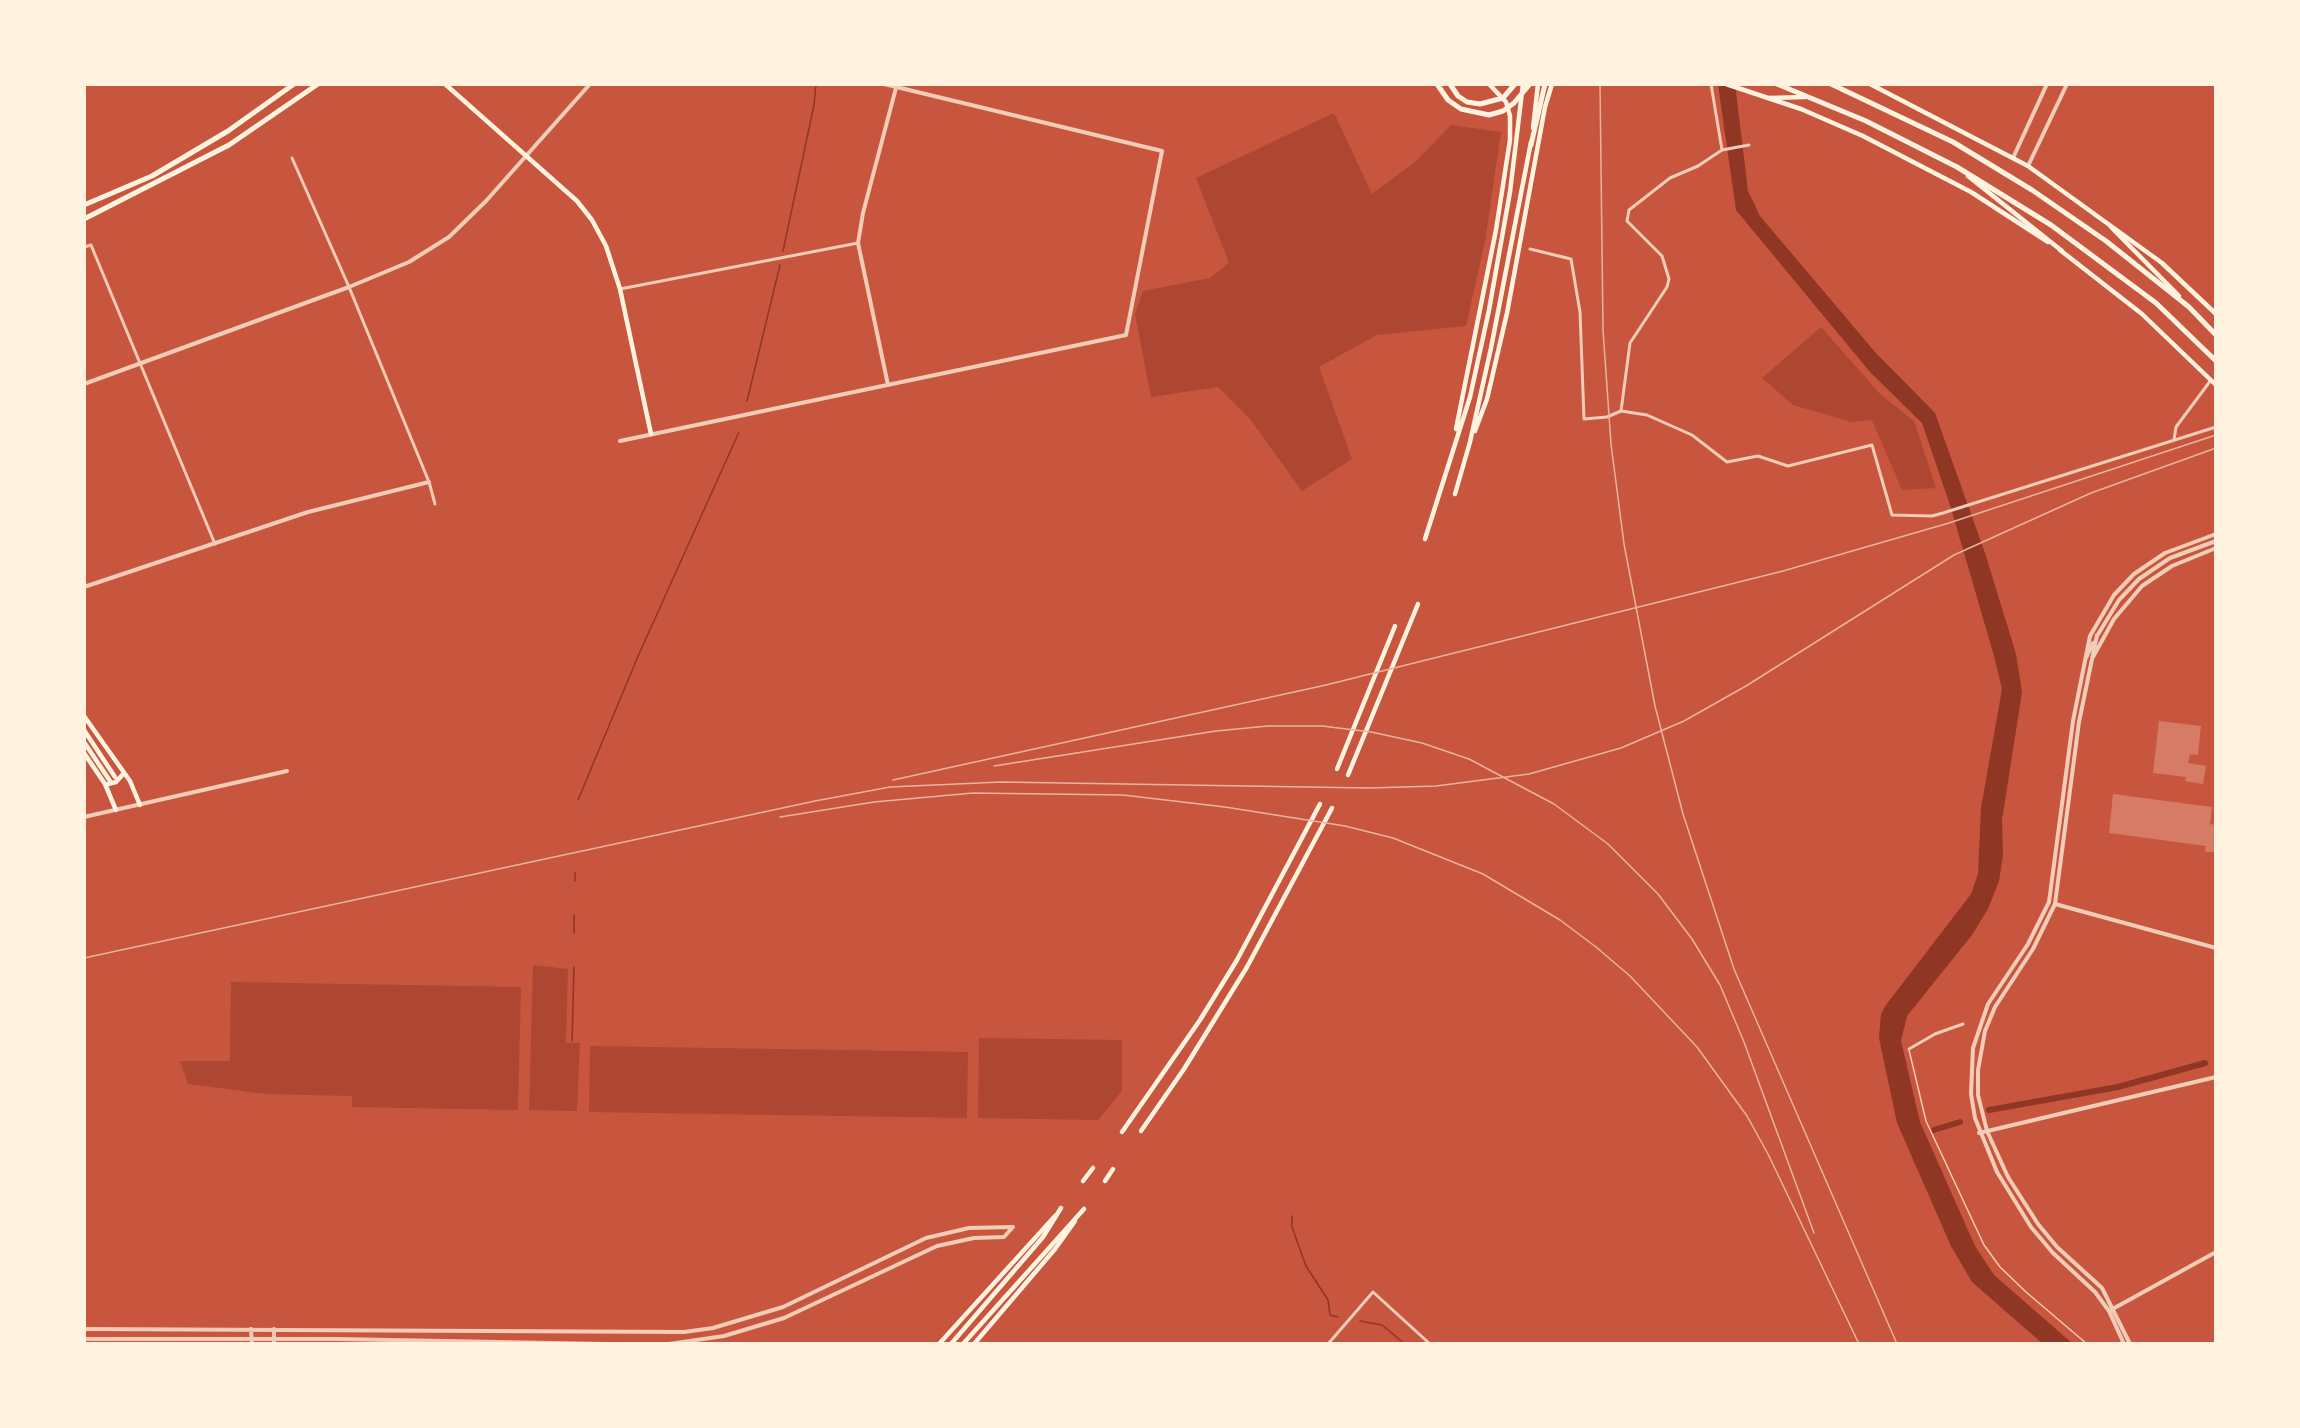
<!DOCTYPE html>
<html>
<head>
<meta charset="utf-8">
<style>
  body { margin:0 }
  #map { position:relative; width:2300px; height:1428px; overflow:hidden; background:#c8553d; font-family:Overpass,sans-serif }
  canvas { display:block }
  .frame { position:absolute; inset:0; border:86px solid #fff3e0; pointer-events:none }
</style>
</head>
<body>
<div id="map">
<canvas width="2300" height="1428"></canvas>
<div class="frame"></div>
</div>
<script>
const c = document.querySelector('canvas').getContext('2d');
c.lineJoin = 'round';
function paint(path, color) { c.fillStyle = color; c.fill(path, 'evenodd'); }
const poly = rows => new Path2D(rows.map(r => 'M' + r).join(''));
function strokePath(path, color, width, dash) { c.strokeStyle = color; c.lineWidth = width; c.lineCap = dash ? 'butt' : 'round'; c.setLineDash(dash || []); c.stroke(path); }
const green = poly([
  [1334,113,1372,194,1415,162,1451,125,1501,132,1485,241,1466,326,1377,335,1319,367,1352,459,1302,491,1250,419,1218,387,1151,397,1135,314,1143,291,1210,278,1229,263,1196,178],
  [1821,327,1880,394,1914,421,1936,488,1902,490,1872,420,1852,422,1793,405,1762,378],
  [533,965,568,969,566,1043,580,1043,577,1111,529,1110],
  [231,982,521,987,518,1110,352,1107,352,1096,265,1094,188,1084,180,1061,230,1061],
  [979,1038,1122,1040,1122,1091,1098,1120,978,1118],
  [590,1046,968,1052,967,1118,589,1112]
]);
const water = poly([
  [1718,84,1735,84,1748,191,1760,216,1875,352,1935,413,1985,553,2016,654,2022,692,2002,820,2003,855,1999,881,1988,909,1972,935,1907,1016,1901,1041,1920,1122,1975,1246,1994,1275,2073,1344,2043,1344,1972,1282,1951,1246,1897,1123,1879,1038,1881,1014,1886,1005,1971,894,1978,874,1981,808,2002,689,1994,656,1951,508,1922,423,1870,372,1736,210]
]);
const stream = poly([
  [783,251,814,105,816,84],
  [747,401,780,265],
  [578,800,639,654,739,432],
  [575,881,575,873],
  [574,933,574,915],
  [572,1041,574,967],
  [1292,1216,1292,1227,1306,1266,1328,1300,1330,1315,1338,1317],
  [1360,1321,1382,1325,1405,1344]
]);
const canal = poly([
  [1989,1110,2118,1087,2205,1063],
  [1934,1130,1960,1122]
]);
const building = poly([
  [2159,721,2201,726,2198,755,2190,754,2188,763,2206,766,2203,784,2185,781,2186,777,2153,773],
  [2113,794,2212,807,2210,824,2216,825,2216,852,2205,852,2206,846,2109,833]
]);
const service = poly([
  [1909,1050,1926,1121,1984,1245,2000,1267,2026,1292,2087,1344]
]);
const minor = poly([
  [1711,84,1722,150],
  [292,158,349,287,429,482,435,504],
  [84,247,91,245,215,544],
  [1530,249,1571,259,1580,312,1584,419,1607,417,1621,411,1647,415,1692,435,1727,462,1758,456,1788,466,1872,445,1892,515,1932,516,1943,513,2216,427],
  [620,289,858,243],
  [1621,411,1630,343,1667,287,1669,279,1662,256,1627,221,1629,210,1670,178,1698,166,1722,150,1749,145],
  [2174,440,2176,427,2211,380],
  [1909,1049,1935,1034,1963,1024],
  [1328,1344,1373,1292,1430,1344]
]);
const tertiary = poly([
  [2013,158,2047,84],
  [2028,166,2067,84],
  [84,384,349,287,409,262,449,237,486,201,590,84],
  [888,385,858,243,863,213,897,84],
  [620,441,1126,335,1162,151,884,84],
  [84,587,308,512,429,482],
  [2097,635,2079,722,2055,904,2033,949,1995,1007,1985,1031,1978,1070,1978,1095,1987,1131,2008,1177,2038,1224,2057,1247,2102,1288,2130,1344],
  [2097,636,2119,600,2139,579,2170,558,2216,541],
  [2093,657,2114,619,2142,586,2172,566,2216,548],
  [2086,658,2093,643],
  [84,817,287,771],
  [2055,904,2216,948],
  [1979,1133,2216,1077],
  [2109,1311,2216,1252],
  [84,1329,684,1332,713,1328,783,1307,926,1238,969,1228,1013,1227],
  [251,1329,252,1344],
  [274,1329,274,1344],
  [84,1339,338,1339,606,1344],
  [669,1344,724,1336,784,1318,937,1246,974,1238,1004,1237,1013,1227],
  [2124,1344,2109,1311,2095,1292,2053,1253,2031,1227,1997,1172,1975,1118,1971,1094,1973,1048,1988,1004,2028,944,2049,902,2073,721,2090,636,2114,595,2134,574,2165,553,2216,534]
]);
const secondary = poly([
  [445,84,577,201,592,220,606,246,620,289,651,434],
  [1726,84,1801,109,1863,136,1971,192,2048,242],
  [1870,84,2028,166,2162,263,2216,314],
  [2060,250,2142,314,2216,385],
  [84,716,130,781,140,805],
  [84,730,115,777],
  [84,742,110,781],
  [84,753,105,784,116,810],
  [108,784,116,782,124,773],
  [939,1344,1055,1216],
  [974,1344,1055,1249,1075,1221]
]);
const primary = poly([
  [1769,98,1805,97],
  [1533,128,1538,84],
  [1968,176,2062,251],
  [2111,227,2179,296],
  [1456,429,1496,230,1510,140,1510,116,1506,102,1489,84],
  [1475,431,1487,399,1507,313,1545,107,1552,84],
  [1455,494,1470,442,1491,348,1531,142],
  [1425,539,1470,397,1489,310,1510,192,1523,84],
  [1337,769,1395,626],
  [1348,775,1418,604],
  [1141,1131,1184,1069,1247,967,1332,808],
  [1122,1132,1200,1020,1237,960,1320,804],
  [1083,1181,1093,1168],
  [1105,1181,1113,1169],
  [951,1344,1043,1237,1061,1208],
  [963,1344,1084,1209]
]);
const trunk = poly([
  [1437,84,1448,100,1461,109,1489,115,1503,111,1514,103,1530,84],
  [1450,84,1458,96,1467,102,1480,104,1503,98,1515,84],
  [1777,84,1866,121,1957,167,2051,225,2156,303,2216,361],
  [1831,84,1953,142,2032,190,2106,241,2189,307,2216,335],
  [1531,145,1545,84]
]);
const motorway = poly([
  [84,205,152,176,228,131,294,84],
  [84,219,229,145,318,84]
]);
const rail = poly([
  [1600,84,1603,330,1611,444,1624,544,1655,706,1683,814,1734,969,1897,1344],
  [994,766,1216,731,1268,726,1322,726,1371,732,1422,743,1469,759,1554,804,1608,844,1658,894,1692,939,1720,985,1744,1042,1814,1233],
  [893,780,1326,685,1783,571,1949,523,2216,435],
  [780,817,874,802,973,793,1123,795,1225,807,1345,826,1393,838,1483,874,1560,920,1596,947,1630,976,1697,1047,1747,1116,1768,1154,1859,1344],
  [84,958,815,801,890,787,1001,782,1369,788,1436,786,1529,774,1621,748,1684,721,1746,686,1954,555,2091,493,2216,448]
]);
paint(green, '#ae4732');
paint(water, '#8f3625');
strokePath(stream, '#8f3625', 1.5);
strokePath(canal, '#8f3625', 6);
paint(building, '#d67c66');
strokePath(service, '#f1ccb7', 1.5);
strokePath(minor, '#f1ccb7', 3);
strokePath(tertiary, '#f1ccb7', 4);
strokePath(secondary, '#fff3e0', 4.5);
strokePath(primary, '#fff3e0', 4.5);
strokePath(trunk, '#fff3e0', 5);
strokePath(motorway, '#fff3e0', 5);
strokePath(rail, '#e9b49f', 1.5);
</script>
</body>
</html>
